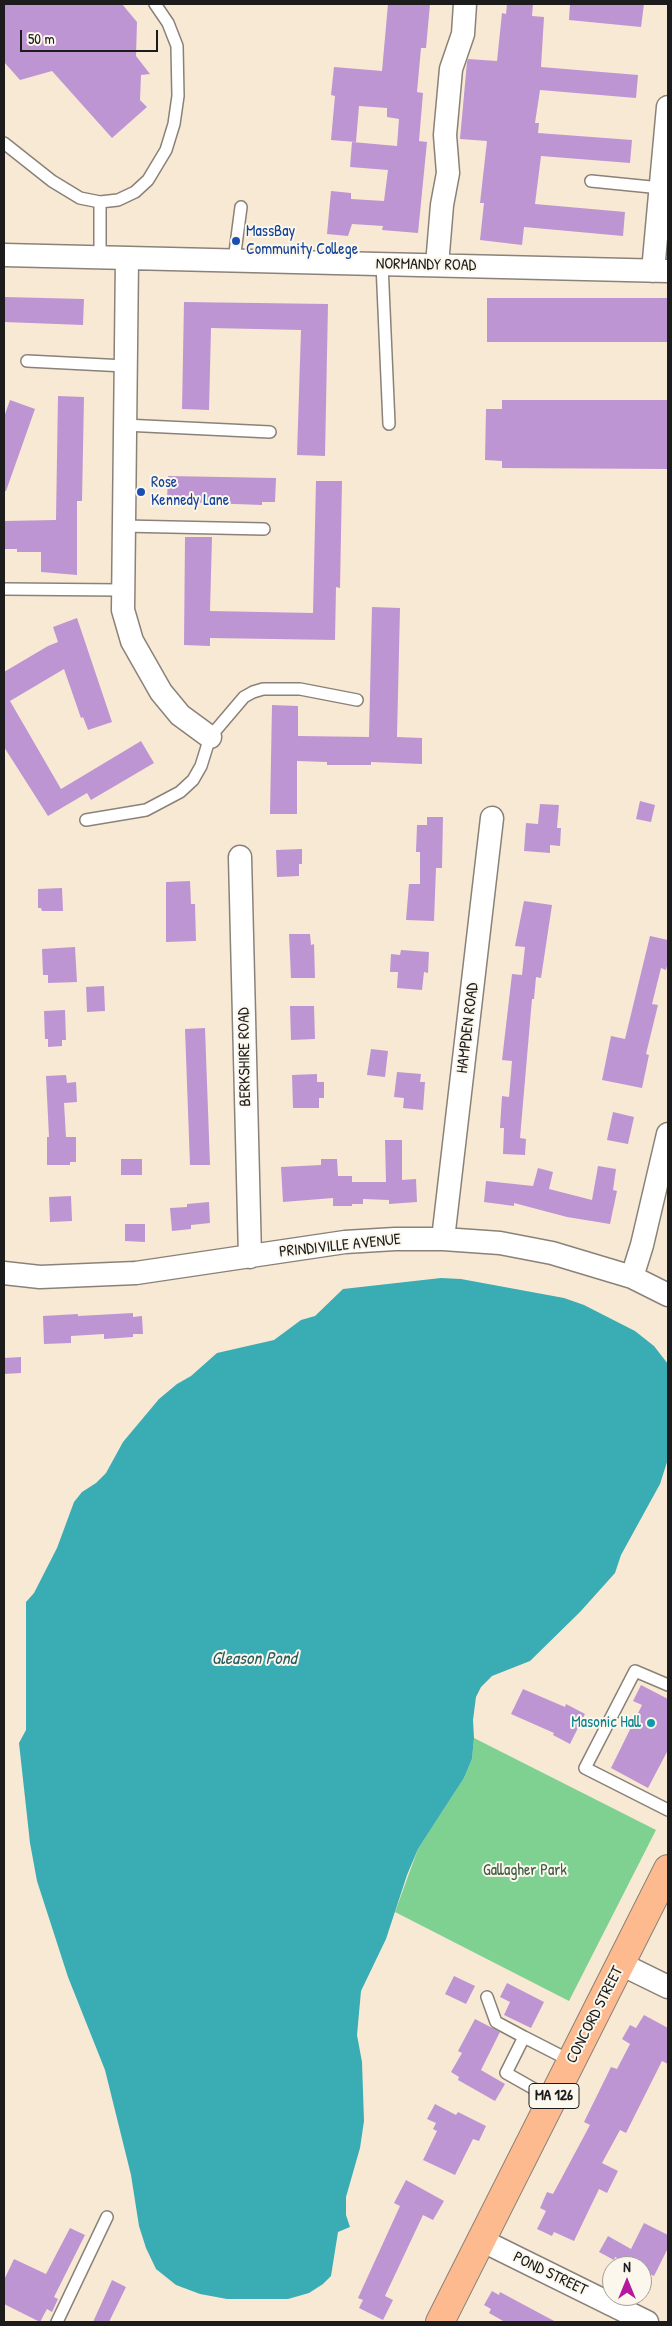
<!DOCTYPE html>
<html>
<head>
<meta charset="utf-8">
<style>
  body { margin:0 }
  #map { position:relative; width:672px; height:2326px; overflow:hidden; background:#f8e9d4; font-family:"Patrick Hand",sans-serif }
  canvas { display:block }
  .frame { position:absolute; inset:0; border:5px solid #1c1c1c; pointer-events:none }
  .north { position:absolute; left:602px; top:2256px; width:50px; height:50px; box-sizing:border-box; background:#fbf7ec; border:1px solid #a29f99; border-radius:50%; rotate:0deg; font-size:14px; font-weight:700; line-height:20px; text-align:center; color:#1c1c1c }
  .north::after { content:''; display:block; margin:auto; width:18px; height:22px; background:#b5179e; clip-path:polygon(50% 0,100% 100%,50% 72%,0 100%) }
  .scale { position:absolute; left:20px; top:30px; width:138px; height:22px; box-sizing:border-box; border:2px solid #1c1c1c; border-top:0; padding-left:6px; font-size:15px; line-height:18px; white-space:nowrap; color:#1c1c1c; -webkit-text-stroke:4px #fbf7ec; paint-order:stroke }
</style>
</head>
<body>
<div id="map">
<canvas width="672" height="2326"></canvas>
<div class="frame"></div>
<div class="north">N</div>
<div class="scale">50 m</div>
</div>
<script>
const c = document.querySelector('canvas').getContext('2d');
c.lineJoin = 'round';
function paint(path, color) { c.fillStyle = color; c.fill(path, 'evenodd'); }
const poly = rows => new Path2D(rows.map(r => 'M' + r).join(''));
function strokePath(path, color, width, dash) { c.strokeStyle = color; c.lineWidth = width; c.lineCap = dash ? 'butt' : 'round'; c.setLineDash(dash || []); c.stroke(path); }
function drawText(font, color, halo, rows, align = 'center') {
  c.font = font + ' "Patrick Hand",sans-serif'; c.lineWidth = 4; c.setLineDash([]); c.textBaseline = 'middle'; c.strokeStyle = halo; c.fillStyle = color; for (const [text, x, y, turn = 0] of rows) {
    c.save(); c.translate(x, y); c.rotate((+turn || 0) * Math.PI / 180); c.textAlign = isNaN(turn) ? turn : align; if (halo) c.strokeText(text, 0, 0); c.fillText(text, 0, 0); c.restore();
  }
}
const green = poly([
  [474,1738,656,1830,569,2001,395,1912,418,1849,464,1778,472,1759]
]);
const water = poly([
  [441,1278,461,1279,564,1298,584,1305,635,1331,654,1346,668,1364,668,1459,660,1484,621,1555,615,1573,580,1612,530,1661,492,1676,481,1687,476,1697,473,1720,474,1738,472,1759,464,1778,418,1849,407,1875,386,1939,361,1991,357,2035,362,2062,364,2121,360,2148,346,2197,346,2215,350,2227,338,2232,331,2276,323,2284,309,2293,288,2299,227,2299,200,2294,176,2285,156,2269,146,2248,139,2226,131,2175,105,2070,68,1977,37,1881,30,1843,19,1743,26,1730,26,1602,34,1593,57,1548,74,1502,82,1492,96,1483,106,1473,123,1442,159,1399,177,1384,191,1376,217,1353,274,1340,301,1320,315,1316,343,1289]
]);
const building = poly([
  [4,4,122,4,137,22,136,56,150,74,141,75,140,100,147,107,112,138,52,71,20,80,4,62],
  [388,4,430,4,426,48,421,48,417,92,423,93,419,141,427,142,418,233,382,230,383,226,352,224,348,236,327,234,331,191,351,193,351,199,384,201,388,170,350,167,352,142,397,146,399,119,387,117,387,108,359,106,356,142,331,140,335,96,331,95,334,67,382,71],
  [507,4,533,4,532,16,544,17,541,67,638,75,636,98,540,90,535,123,539,123,538,133,632,140,630,163,541,156,535,204,625,212,623,236,524,227,522,245,480,240,484,203,480,203,487,141,460,139,467,62,468,59,497,61,502,13,506,14],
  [570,4,644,4,641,27,569,20],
  [4,297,84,299,83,325,4,322],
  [487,298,668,298,668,342,487,342],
  [184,302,328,304,325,456,297,455,301,330,211,328,209,410,182,409],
  [58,396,84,397,82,501,77,501,77,575,41,572,41,552,17,552,17,549,4,549,4,521,56,520],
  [10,400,35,409,6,491,4,491,4,417],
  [502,400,668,400,668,469,502,468,502,461,485,460,486,409,502,409],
  [168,476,276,478,275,502,262,502,262,505,181,502,181,500,167,500],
  [316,481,342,481,340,588,336,587,335,640,210,638,210,646,184,645,185,537,212,537,210,611,313,613],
  [372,607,400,608,397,737,422,738,422,764,371,762,371,765,327,765,327,762,297,761,297,814,270,814,272,705,298,706,298,736,369,737],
  [77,618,112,722,88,730,83,717,81,718,64,669,10,701,61,789,141,741,154,763,91,800,87,793,48,816,4,747,4,672,48,646,58,642,53,627],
  [640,801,655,805,651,822,636,819],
  [540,804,559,805,557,828,561,828,560,846,550,845,550,853,524,851,526,823,538,824],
  [427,817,443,817,442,868,436,868,434,921,406,920,409,884,420,884,420,852,416,852,417,825,427,825],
  [302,849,302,864,299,864,299,876,277,877,276,850],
  [190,881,191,904,195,904,196,941,166,942,166,882],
  [62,888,63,911,42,911,41,908,38,908,38,889],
  [524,901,552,905,541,978,536,977,534,999,532,999,520,1138,526,1139,525,1155,503,1154,504,1128,500,1128,502,1096,509,1097,512,1061,502,1060,512,974,522,975,525,947,515,946],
  [289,934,310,934,311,945,314,944,315,978,291,978],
  [650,936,668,940,668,961,666,970,661,968,652,1004,658,1005,646,1054,649,1055,642,1088,602,1080,611,1036,625,1039],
  [75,947,77,982,48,983,48,975,43,975,42,949],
  [401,950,429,952,428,973,424,972,422,990,397,988,398,972,390,972,391,954,400,955],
  [104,986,105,1011,87,1012,86,987],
  [290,1006,314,1006,315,1039,291,1040],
  [65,1010,66,1040,62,1040,62,1046,48,1047,48,1039,45,1039,44,1011],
  [205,1028,210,1165,190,1165,185,1029],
  [371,1049,388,1051,385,1077,367,1075],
  [397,1072,421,1074,420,1082,425,1082,423,1110,403,1108,404,1098,394,1097],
  [317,1074,317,1082,324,1082,324,1098,319,1098,319,1108,293,1108,292,1075],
  [66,1075,67,1083,76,1082,77,1102,64,1103,66,1137,76,1137,76,1162,70,1162,70,1165,47,1165,47,1137,49,1137,46,1076],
  [613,1112,634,1117,628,1144,607,1140],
  [385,1140,402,1140,402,1180,416,1179,417,1202,389,1204,389,1200,363,1199,363,1204,352,1204,352,1206,333,1206,333,1198,283,1202,281,1167,321,1165,321,1159,337,1159,338,1176,352,1176,352,1182,386,1182],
  [121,1159,142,1159,142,1175,121,1175],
  [598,1166,616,1169,613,1190,617,1191,610,1224,567,1217,514,1203,514,1206,484,1202,486,1181,533,1186,538,1168,553,1172,549,1189,592,1200],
  [71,1196,72,1221,50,1222,49,1197],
  [209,1202,210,1223,191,1225,191,1229,172,1231,170,1208,187,1207,187,1204],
  [125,1224,145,1224,145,1242,125,1241],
  [133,1313,133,1317,142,1316,143,1334,133,1334,133,1337,104,1339,104,1334,71,1336,71,1343,44,1344,43,1316,78,1314,78,1316],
  [21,1357,21,1373,4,1374,4,1358],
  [641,1685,668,1699,668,1750,648,1788,611,1768,642,1705,633,1701],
  [523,1689,565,1707,566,1704,585,1714,570,1744,553,1735,554,1733,511,1714],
  [454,1976,475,1986,466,2004,445,1994],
  [507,1983,544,2002,531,2028,504,2015,510,2002,500,1997],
  [644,2015,668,2028,668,2064,662,2061,626,2133,620,2130,602,2163,618,2171,607,2193,599,2189,574,2241,554,2232,552,2236,537,2229,546,2211,540,2208,547,2192,553,2194,590,2125,584,2122,611,2067,617,2069,630,2044,622,2039,630,2025,636,2028],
  [475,2019,500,2032,481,2070,505,2084,495,2101,458,2080,459,2077,451,2072,462,2053,458,2051],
  [435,2104,456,2115,458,2112,486,2126,479,2141,473,2139,455,2175,423,2160,437,2131,433,2129,436,2123,427,2119],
  [406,2180,444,2201,433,2220,423,2215,385,2296,393,2300,383,2320,359,2308,363,2300,358,2298,400,2206,394,2203],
  [644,2223,668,2235,668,2248,654,2276,642,2270,642,2266,634,2266,615,2257,614,2260,599,2252,608,2236,631,2249],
  [70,2228,85,2235,54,2297,58,2299,52,2312,47,2309,40,2322,4,2304,4,2280,14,2259,46,2274],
  [112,2280,126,2287,109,2322,93,2322],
  [492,2291,499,2295,500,2292,556,2322,505,2322,489,2313,491,2309,484,2305]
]);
const service = poly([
  [4,143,52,181,80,198,100,202,118,200,135,192,148,180,166,150,174,124,178,96,177,46,168,23,155,4],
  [591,181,661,188],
  [100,257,100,202],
  [234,260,241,207],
  [382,264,389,424],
  [27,361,125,366],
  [124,425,270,432],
  [123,526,264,529],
  [4,589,121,590],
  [86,820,146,810,180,792,193,780,201,766,210,737,244,697,253,692,263,689,300,689,357,700],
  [668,1685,635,1671,585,1768,668,1810],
  [487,1997,496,2022,524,2037],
  [552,2099,506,2073,524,2037,571,2061],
  [57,2322,107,2217]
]);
const minor = poly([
  [4,255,668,271],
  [127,258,123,610,132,641,161,692,180,715,210,737],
  [437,265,442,205,448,173,445,135,451,69,463,34,465,4],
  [653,271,668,107],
  [240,857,250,1257],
  [443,1239,492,818],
  [4,1273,40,1277,136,1273,345,1242,395,1239,443,1239,500,1243,552,1253,632,1277,668,1295],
  [632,1277,642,1245,668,1134],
  [621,1964,668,1987],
  [481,2240,647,2322]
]);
const primary = poly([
  [440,2322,668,1869]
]);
const markers = [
  [236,241,5,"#1a4fb4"],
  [141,492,5,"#1a4fb4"],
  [651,1723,5,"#0f9aa8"]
];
const shields = [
  [554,2096,50]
];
const shieldNames = [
  ["MA 126",554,2096]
];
const transitNames = [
  ["MassBay",246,232],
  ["Community College",246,250],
  ["Rose",151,483],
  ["Kennedy Lane",151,501]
];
const streetNames = [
  ["NORMANDY ROAD",426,265,1],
  ["HAMPDEN ROAD",468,1028,-83],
  ["BERKSHIRE ROAD",245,1057,-91],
  ["PRINDIVILLE AVENUE",340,1246,-6],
  ["CONCORD STREET",595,2015,-63],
  ["POND STREET",550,2274,26]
];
const cultureNames = [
  ["Masonic Hall",641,1723]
];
const parkNames = [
  ["Gallagher Park",525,1871]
];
const waterNames = [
  ["Gleason Pond",254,1659]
];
paint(green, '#7fd192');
paint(water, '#3aacb3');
paint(building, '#bd95d3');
strokePath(service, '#8a8278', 14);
strokePath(minor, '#8a8278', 25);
strokePath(primary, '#8a8278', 30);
strokePath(service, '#fff', 11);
strokePath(minor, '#fff', 22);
strokePath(primary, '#fcba8e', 28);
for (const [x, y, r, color] of markers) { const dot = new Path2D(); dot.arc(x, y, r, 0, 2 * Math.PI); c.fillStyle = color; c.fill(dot); strokePath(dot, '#fbf7ec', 2); }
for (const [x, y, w] of shields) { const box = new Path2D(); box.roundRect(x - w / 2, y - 12.5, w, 25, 4); c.fillStyle = '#fbf7ec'; c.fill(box); strokePath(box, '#1c1c1c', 1); }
drawText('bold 15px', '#1c1c1c', null, shieldNames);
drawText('16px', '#164399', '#fbf7ec', transitNames, 'left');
drawText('16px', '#1c1c1c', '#fbf7ec', streetNames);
drawText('16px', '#0d838f', '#fbf7ec', cultureNames, 'right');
drawText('16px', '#3f5b45', '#fbf7ec', parkNames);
drawText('italic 18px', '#2a5d60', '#fbf7ec', waterNames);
</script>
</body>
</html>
